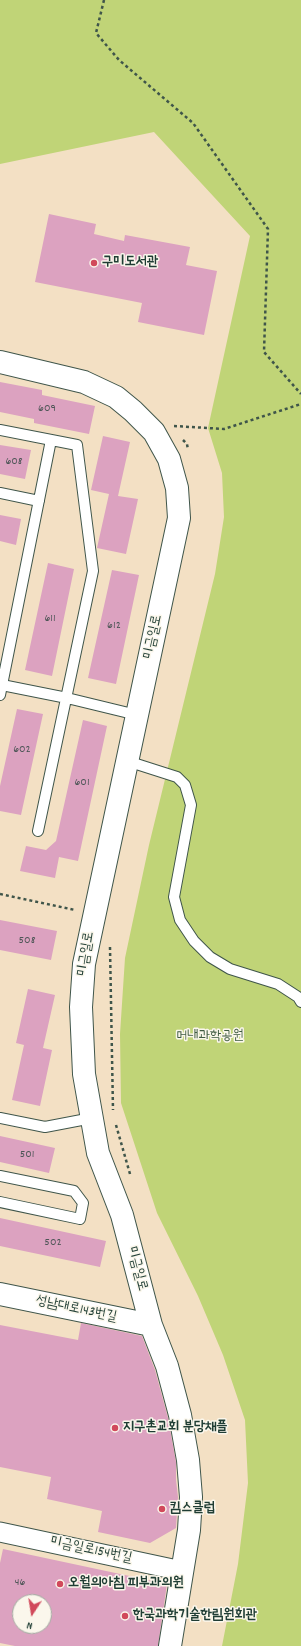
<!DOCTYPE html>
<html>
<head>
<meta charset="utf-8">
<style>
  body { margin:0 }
  #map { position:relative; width:301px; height:1646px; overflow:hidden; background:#f3e0c4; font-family:Dekko,sans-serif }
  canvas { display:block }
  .north { position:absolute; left:12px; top:1594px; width:40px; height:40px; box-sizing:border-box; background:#fbf7ec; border:1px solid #a3ada2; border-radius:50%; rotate:192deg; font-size:11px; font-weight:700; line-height:16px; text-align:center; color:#1f3d34 }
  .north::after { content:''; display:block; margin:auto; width:14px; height:18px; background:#d1495b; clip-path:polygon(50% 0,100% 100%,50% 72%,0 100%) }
</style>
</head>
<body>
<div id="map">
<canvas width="301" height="1646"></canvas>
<div class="north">N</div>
</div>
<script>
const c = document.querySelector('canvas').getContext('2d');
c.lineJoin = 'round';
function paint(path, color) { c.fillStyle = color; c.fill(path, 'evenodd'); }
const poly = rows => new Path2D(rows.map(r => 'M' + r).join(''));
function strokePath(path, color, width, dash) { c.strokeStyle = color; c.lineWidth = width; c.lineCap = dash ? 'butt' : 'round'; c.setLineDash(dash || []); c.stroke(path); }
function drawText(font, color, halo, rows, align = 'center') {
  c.font = font + ' Dekko,"Poor Story",sans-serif'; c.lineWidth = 3; c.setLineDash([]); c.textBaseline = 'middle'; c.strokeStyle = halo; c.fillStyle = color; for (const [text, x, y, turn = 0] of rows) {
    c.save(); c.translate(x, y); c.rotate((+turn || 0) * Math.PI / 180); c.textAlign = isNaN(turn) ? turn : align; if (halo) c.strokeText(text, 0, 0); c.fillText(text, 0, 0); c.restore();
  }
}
const green = poly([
  [0,0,301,0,301,1646,222,1646,238,1564,248,1483,245,1420,223,1355,198,1296,157,1213,121,1103,120,1034,125,958,149,845,215,574,224,517,222,473,208,428,250,236,154,132,0,164]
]);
const building = poly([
  [49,214,96,224,94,234,124,241,125,235,190,247,186,265,217,271,204,335,138,322,142,303,35,282],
  [0,382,42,390,42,395,95,406,89,434,34,423,34,419,0,412],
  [103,436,130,442,118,496,138,499,126,554,97,548,109,494,91,490],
  [0,445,31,450,25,479,0,474],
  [0,515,21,519,16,545,0,541],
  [48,563,74,569,52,676,25,670],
  [112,570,139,575,116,684,88,678],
  [17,709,43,714,21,815,0,811,0,786],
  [83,720,107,726,78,861,59,857,55,878,20,871,26,846,46,850,56,841],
  [0,920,57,931,51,960,0,950],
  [28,989,55,995,43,1048,52,1050,40,1106,12,1100,24,1045,16,1043],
  [0,1136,55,1148,49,1173,0,1162],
  [0,1218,106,1241,100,1267,0,1246],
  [81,1323,142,1336,155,1370,168,1418,176,1462,176,1480,178,1497,176,1528,150,1543,98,1532,102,1511,47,1499,51,1477,0,1467,0,1325,78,1340],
  [3,1549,167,1584,158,1646,15,1646,0,1643,0,1563],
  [20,1602,44,1602,44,1626,20,1626]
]);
const path = poly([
  [104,0,96,33,119,60,193,123,268,229,264,352,301,394],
  [174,426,224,429,301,404],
  [183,440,187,444,188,450],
  [0,894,75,910],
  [110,947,113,1110],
  [116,1125,130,1174]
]);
const service = poly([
  [0,430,77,445,93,571,38,831],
  [0,493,39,501],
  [2,685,67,698,137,715],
  [0,695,51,440],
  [127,761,177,777,185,785,191,805,174,897,180,920,194,941,210,957,230,969,278,984,298,997,301,1002],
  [0,1118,45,1127,92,1118],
  [0,1176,74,1191,83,1203,80,1219,0,1202]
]);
const minor = poly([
  [0,1532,182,1571]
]);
const tertiary = poly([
  [0,362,84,382,116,397,133,411,154,432,169,459,177,488,179,518,84,964,81,1007,84,1074,98,1153,122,1215,151,1325,167,1366,180,1415,188,1460,191,1497,189,1530,170,1646],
  [0,1294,151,1325]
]);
const markers = [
  [94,263,4,"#d1495b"],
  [115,1428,4,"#d1495b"],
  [162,1509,4,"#d1495b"],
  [60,1584,4,"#d1495b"],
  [125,1616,4,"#d1495b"]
];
const numberNames = [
  ["609",47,409],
  ["608",14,462],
  ["611",50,619],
  ["612",114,626],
  ["602",22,750],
  ["601",82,783],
  ["508",27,941],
  ["501",27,1155],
  ["502",53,1243],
  ["46",20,1583]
];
const poiNames = [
  ["구미도서관",102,263],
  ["지구촌교회 분당채플",123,1428],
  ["킴스클럽",170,1509],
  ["오월의아침 피부과의원",68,1584],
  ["한국과학기술한림원회관",133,1616]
];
const streetNames = [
  ["미금일로",154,637,-78],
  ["미금일로",87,954,-81],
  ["미금일로",136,1269,75],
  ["성남대로143번길",76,1310,12],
  ["미금일로154번길",91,1551,12]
];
const parkNames = [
  ["머내과학공원",210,1037]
];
paint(green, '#c0d477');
paint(building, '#dca2c0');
strokePath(service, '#3f554a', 12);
strokePath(minor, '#3f554a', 21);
strokePath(tertiary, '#3f554a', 24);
strokePath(path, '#3f554a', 2.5, [3, 3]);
strokePath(service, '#fff', 10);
strokePath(minor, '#fff', 19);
strokePath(tertiary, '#fff', 22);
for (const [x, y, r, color] of markers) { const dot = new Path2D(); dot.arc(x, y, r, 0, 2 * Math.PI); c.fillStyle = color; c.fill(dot); strokePath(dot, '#fbf7ec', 1.5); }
drawText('12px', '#4e5657', null, numberNames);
drawText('bold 14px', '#1f3d34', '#fbf7ec', poiNames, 'left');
drawText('14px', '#1f3d34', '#fbf7ec', streetNames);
drawText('14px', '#3f5b41', '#fbf7ec', parkNames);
</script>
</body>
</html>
